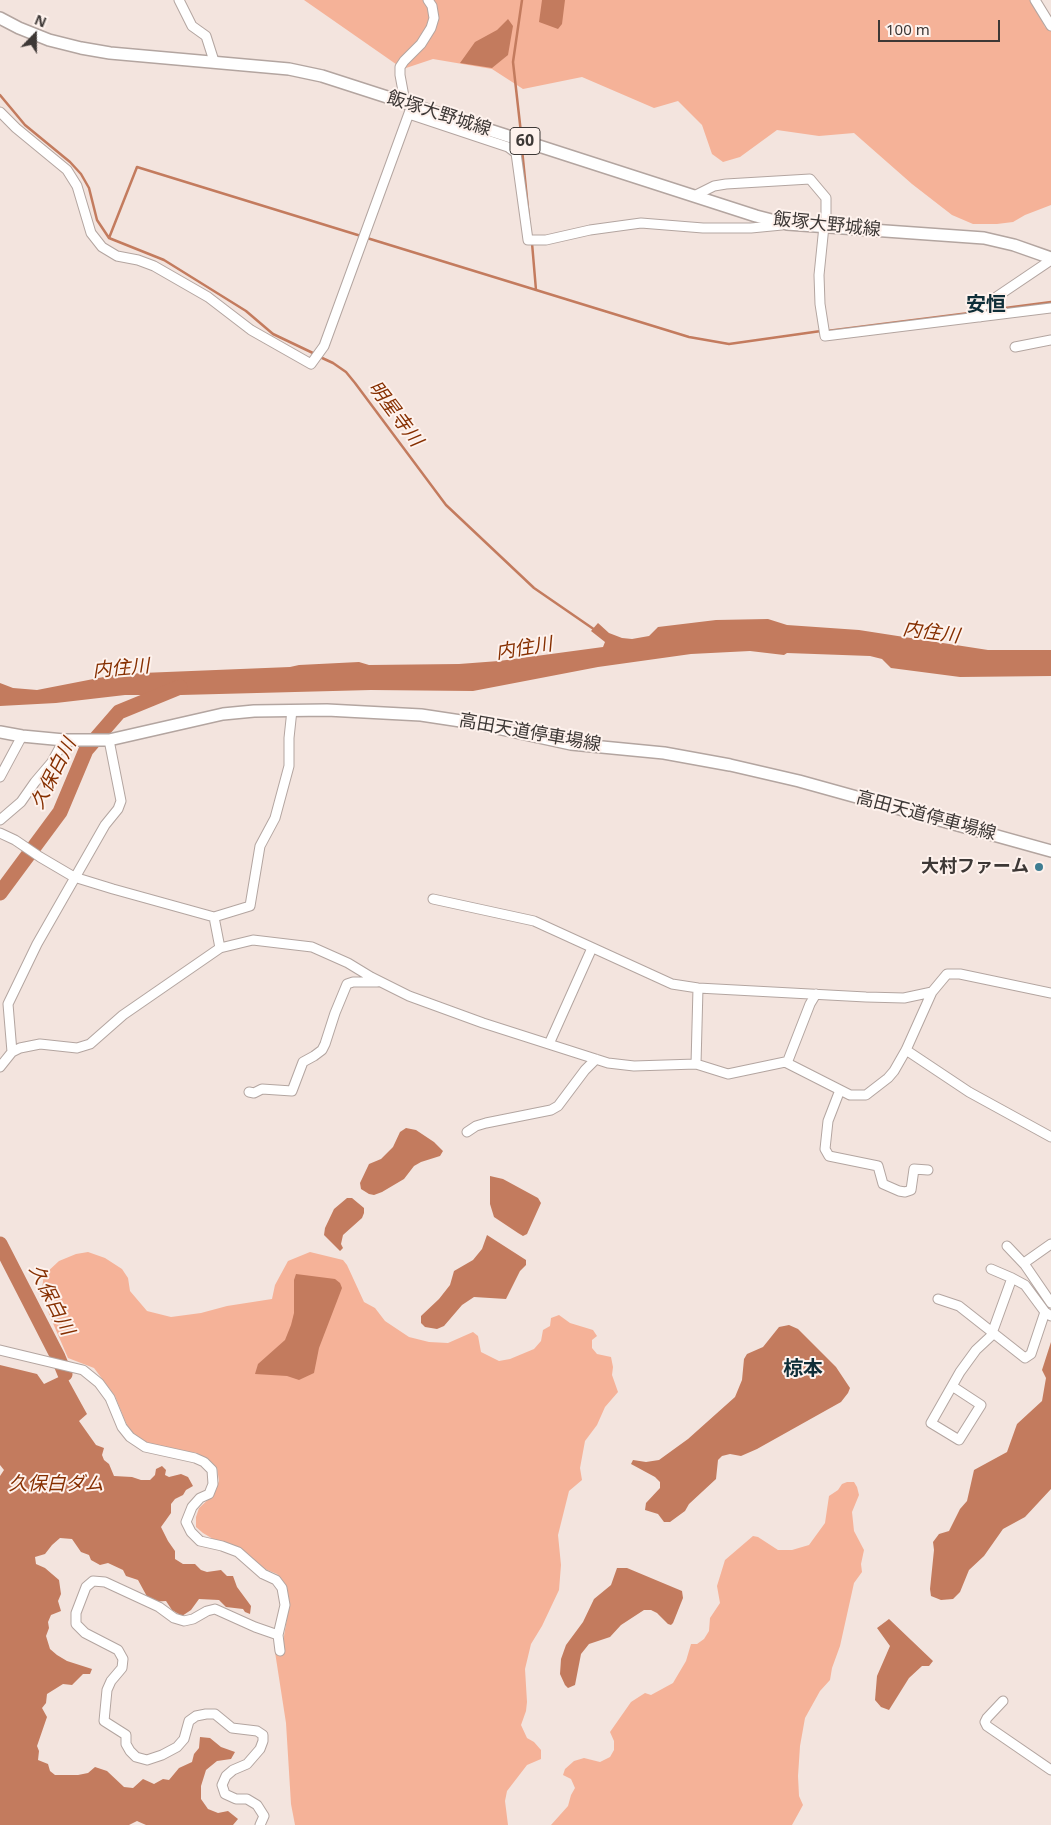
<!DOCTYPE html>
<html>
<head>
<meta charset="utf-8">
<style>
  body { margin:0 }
  #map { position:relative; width:1051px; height:1825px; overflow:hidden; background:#f3e4de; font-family:"Noto Sans",sans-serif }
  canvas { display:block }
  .north { position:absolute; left:10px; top:10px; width:50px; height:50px; -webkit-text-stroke:4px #fef2ed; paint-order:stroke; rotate:22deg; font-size:14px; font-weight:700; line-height:20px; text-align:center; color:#3d3836 }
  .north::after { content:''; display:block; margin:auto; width:18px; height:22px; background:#3d3836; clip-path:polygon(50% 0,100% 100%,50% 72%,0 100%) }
  .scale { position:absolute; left:878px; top:20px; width:122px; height:22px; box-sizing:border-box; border:2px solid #3d3836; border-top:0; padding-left:6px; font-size:15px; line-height:18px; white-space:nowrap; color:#3d3836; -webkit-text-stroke:4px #fef2ed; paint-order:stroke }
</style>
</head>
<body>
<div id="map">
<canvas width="1051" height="1825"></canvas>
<div class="north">N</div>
<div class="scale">100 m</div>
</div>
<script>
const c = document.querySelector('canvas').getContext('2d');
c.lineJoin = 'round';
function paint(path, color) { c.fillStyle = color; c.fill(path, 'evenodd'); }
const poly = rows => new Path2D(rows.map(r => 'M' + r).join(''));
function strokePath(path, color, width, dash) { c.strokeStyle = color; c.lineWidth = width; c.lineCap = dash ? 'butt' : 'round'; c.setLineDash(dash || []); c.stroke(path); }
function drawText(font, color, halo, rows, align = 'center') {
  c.font = font + ' "Noto Sans","Noto Sans JP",sans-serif'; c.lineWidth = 4; c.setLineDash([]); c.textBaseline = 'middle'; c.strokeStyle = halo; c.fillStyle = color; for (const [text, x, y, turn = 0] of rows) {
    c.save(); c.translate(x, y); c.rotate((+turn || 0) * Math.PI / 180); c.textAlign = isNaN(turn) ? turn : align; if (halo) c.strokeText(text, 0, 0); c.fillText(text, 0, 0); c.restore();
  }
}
const green = poly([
  [304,0,1032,0,1045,27,1051,31,1051,205,1025,215,1013,222,997,224,973,224,952,215,912,184,854,133,819,136,777,130,740,157,723,162,712,154,702,125,678,101,654,108,582,77,523,89,492,69,433,59,403,69],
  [88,1252,105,1258,122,1269,128,1278,130,1291,147,1311,171,1317,201,1313,227,1306,272,1299,275,1285,288,1261,310,1252,343,1260,347,1265,364,1302,375,1308,385,1321,409,1337,429,1342,448,1343,473,1332,478,1336,481,1352,499,1361,510,1359,534,1349,541,1341,543,1330,550,1326,551,1318,559,1315,570,1323,593,1330,597,1336,592,1340,592,1348,597,1354,611,1357,613,1367,612,1375,618,1392,605,1407,597,1425,585,1441,580,1468,582,1480,569,1491,558,1535,561,1565,559,1590,542,1626,531,1644,525,1669,527,1702,526,1711,521,1725,527,1738,534,1742,541,1750,541,1759,527,1765,507,1791,505,1801,508,1825,295,1825,291,1804,286,1723,275,1652,284,1651,284,1636,289,1606,284,1582,277,1574,260,1567,228,1544,213,1539,203,1533,196,1527,196,1517,199,1508,213,1495,219,1481,217,1468,209,1461,197,1453,174,1450,146,1444,132,1434,126,1423,115,1396,94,1368,68,1358,49,1314,42,1288,44,1275,59,1261,76,1254],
  [847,1482,854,1482,857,1487,859,1495,852,1512,854,1531,864,1550,861,1564,862,1572,854,1583,840,1646,832,1668,830,1680,820,1691,805,1718,800,1746,798,1776,799,1796,803,1805,792,1825,551,1825,568,1806,571,1795,575,1788,571,1779,563,1775,565,1769,574,1761,584,1758,600,1762,610,1757,614,1750,614,1741,610,1732,631,1702,645,1693,651,1695,673,1683,686,1661,691,1644,697,1644,704,1639,709,1631,710,1618,720,1603,717,1586,725,1560,753,1536,758,1537,778,1550,792,1550,809,1545,825,1523,829,1496,838,1490,842,1484]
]);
const water = poly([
  [542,0,565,0,562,24,558,29,539,22],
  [508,19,513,26,508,55,492,68,460,63,475,42,497,30],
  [768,619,787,625,859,630,988,650,1051,650,1051,676,960,677,891,668,882,659,870,656,787,653,784,655,750,651,691,654,598,667,473,691,371,690,181,695,125,695,56,703,0,706,0,683,13,688,37,690,114,675,142,673,290,667,299,665,359,662,369,665,459,664,499,661,603,647,605,642,591,631,598,623,609,633,622,638,632,639,649,636,658,627,716,620],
  [406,1128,416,1130,434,1142,443,1151,440,1156,421,1162,414,1166,404,1179,382,1192,374,1195,369,1194,361,1189,360,1183,369,1164,381,1159,393,1147,400,1132],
  [490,1176,503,1179,538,1198,541,1203,527,1234,523,1236,518,1233,494,1217,490,1204],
  [347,1198,352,1198,364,1208,364,1213,362,1218,343,1235,341,1244,343,1248,340,1251,324,1235,325,1228,334,1209],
  [487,1235,526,1260,526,1265,520,1271,506,1299,474,1297,462,1305,444,1326,437,1329,425,1327,421,1323,421,1316,439,1299,450,1285,454,1271,473,1260,482,1249],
  [296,1274,335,1279,340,1283,342,1288,319,1348,314,1373,299,1380,287,1376,255,1374,258,1364,285,1340,291,1325,294,1313,294,1280],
  [789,1325,798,1329,836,1367,850,1388,848,1393,841,1402,757,1449,741,1456,730,1454,722,1456,718,1460,716,1479,689,1504,685,1511,670,1522,664,1522,658,1514,645,1510,646,1503,660,1488,660,1482,655,1477,631,1464,633,1460,646,1462,659,1460,688,1439,735,1397,742,1380,744,1359,747,1354,763,1347,779,1327],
  [1051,1342,1051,1489,1025,1517,1003,1529,984,1556,969,1570,960,1592,953,1599,941,1600,931,1596,930,1589,934,1550,933,1542,939,1534,949,1531,960,1509,967,1501,974,1470,1007,1452,1017,1424,1042,1401,1046,1378,1042,1370],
  [0,1365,37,1374,44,1384,65,1374,87,1414,79,1421,96,1445,104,1448,102,1455,104,1460,109,1464,114,1476,132,1477,141,1480,150,1480,155,1475,156,1469,162,1466,166,1470,165,1475,169,1477,181,1474,188,1477,193,1486,186,1490,183,1495,175,1499,171,1504,171,1513,161,1527,168,1541,175,1551,175,1559,183,1564,195,1564,201,1570,207,1572,221,1570,227,1576,233,1576,237,1587,251,1606,250,1614,245,1612,243,1609,226,1607,219,1600,199,1599,191,1610,182,1616,172,1610,166,1601,150,1602,138,1580,126,1576,123,1570,108,1563,100,1565,91,1560,89,1555,81,1552,72,1539,60,1538,52,1545,45,1554,35,1557,36,1564,45,1568,59,1580,61,1594,58,1601,61,1611,51,1615,48,1622,49,1628,46,1636,50,1649,57,1655,67,1661,92,1669,90,1674,83,1674,72,1685,63,1684,47,1694,46,1703,42,1708,47,1717,37,1746,39,1751,38,1760,48,1764,50,1771,55,1775,78,1775,88,1773,95,1767,107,1771,124,1787,133,1788,143,1779,154,1784,163,1779,169,1780,179,1768,192,1762,194,1754,199,1748,200,1737,210,1738,221,1747,235,1752,231,1759,217,1761,206,1770,201,1786,201,1799,208,1809,218,1813,228,1811,238,1819,233,1825,146,1825,137,1821,129,1825,0,1825,0,1476,4,1470,0,1465],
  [617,1568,627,1568,682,1591,683,1598,673,1623,671,1625,668,1624,657,1613,651,1610,644,1610,621,1625,610,1637,589,1644,581,1654,575,1685,568,1688,565,1685,560,1674,561,1659,566,1645,583,1622,594,1599,611,1585],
  [889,1619,933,1661,929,1666,922,1666,909,1678,889,1710,881,1707,875,1700,877,1676,890,1646,877,1628]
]);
const stream = poly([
  [0,95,25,125,70,162,81,174,89,188,97,220,109,238],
  [521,133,513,62,522,0],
  [522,149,529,219],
  [109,238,137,167,361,236],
  [109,238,164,260,246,311,273,334,315,354],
  [367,238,689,337,729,344,821,331],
  [532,243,536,290],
  [982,311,1051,302],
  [827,331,977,312],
  [320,357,333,363,346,372,355,383,446,505,534,588,595,630]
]);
const river = poly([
  [0,893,60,812,86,750,119,712,180,687],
  [0,1244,58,1357,65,1374]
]);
const minor = poly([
  [179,0,192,26,206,36,214,61],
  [1035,0,1051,26],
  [405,102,400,75,400,67,404,61,421,44,431,28,434,18,432,6,428,0],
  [0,112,16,128,67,170,77,186,91,233,102,247,117,256,138,260,154,266,208,297,251,330,311,364,324,346,412,105],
  [409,114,508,147,516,153,528,240,546,240,590,230,641,223,703,228,751,228,782,225],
  [694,196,714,186,726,184,810,179,826,198,826,226],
  [824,226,819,275,820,304,825,336,1051,308],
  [980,317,980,308,1051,260],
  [1015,347,1051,340],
  [0,777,22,736],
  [0,820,21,802,35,782,52,762,64,740],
  [0,833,15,840,40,857,74,877,113,889,214,917,250,906,260,846,275,818,289,766,289,738,292,710],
  [433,899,534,921,672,984,698,988,866,997,904,998,932,992],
  [214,917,220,948],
  [549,1044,592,948],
  [906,1050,969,1092,1051,1137],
  [12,1052,8,1004,37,944,105,825,118,809,121,801,109,740],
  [787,1063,810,1004,816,994],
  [696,1064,698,988],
  [0,1067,12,1052,20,1048,40,1044,77,1048,90,1044,123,1015,220,948,253,940,312,947,348,963,371,977,409,996,483,1023,608,1063,634,1066,696,1064,728,1074,785,1062,850,1095,866,1095,888,1078,894,1071,906,1050,932,992,947,974,960,974,1051,993],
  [840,1090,828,1121,825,1149,829,1156,878,1166,883,1184,899,1191,905,1192,911,1190,914,1169,928,1170],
  [249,1092,254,1093,262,1089,292,1091,303,1062,314,1056,322,1050,325,1044,335,1013,347,984,353,982,377,982],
  [467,1132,476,1126,486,1123,551,1110,558,1106,585,1070,596,1059],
  [1007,1246,1025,1265,1051,1303],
  [1024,1263,1051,1244],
  [991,1269,1012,1278],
  [938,1299,959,1306,1025,1358,1031,1354,1045,1312],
  [0,1350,83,1370,99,1383,110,1398,122,1427,130,1437,145,1447,195,1458,204,1462,212,1470,213,1484,209,1494,200,1498,192,1507,186,1522,191,1532,200,1541,222,1546,238,1552,263,1574,276,1580,282,1588,285,1605,278,1635,280,1651],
  [952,1386,981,1405,959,1440,931,1423,960,1372,976,1350,991,1336,1012,1278,1025,1285,1045,1312,1051,1316],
  [1003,1701,987,1718,985,1722,987,1726,1051,1770],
  [260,1825,264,1816,257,1805,247,1799,236,1799,225,1794,222,1785,226,1776,233,1770,247,1764,260,1749,263,1741,263,1735,257,1731,232,1728,215,1714,206,1714,196,1716,189,1721,184,1739,177,1747,162,1755,147,1760,136,1757,130,1751,126,1744,126,1735,104,1721,107,1690,111,1681,122,1668,123,1659,118,1650,85,1633,76,1624,76,1613,86,1587,93,1581,105,1582,159,1607,174,1618,184,1621,193,1619,207,1611,215,1609,255,1627,278,1635]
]);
const major = poly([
  [0,18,19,28,49,40,81,48,110,53,289,69,322,76,756,216,787,224,984,238,1014,245,1051,258],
  [0,732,22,736,64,740,109,740,223,714,254,711,327,710,421,715,474,723,571,744,664,753,730,765,799,781,1051,851]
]);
const markers = [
  [1039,867,5,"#3e7d92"]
];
const shields = [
  [525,141,30]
];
const shieldNames = [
  ["60",525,141]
];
const streetNames = [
  ["飯塚大野城線",439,114,18],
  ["飯塚大野城線",827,225,6],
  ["高田天道停車場線",530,733,10],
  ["高田天道停車場線",926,816,15]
];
const poiNames = [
  ["大村ファーム",1029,867]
];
const waterNames = [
  ["明星寺川",395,414,53],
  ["内住川",931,633,8],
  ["内住川",524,649,-9],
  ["内住川",121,669,-5],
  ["久保白川",54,774,-63],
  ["久保白川",51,1300,63],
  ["久保白ダム",56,1485]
];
const quarterNames = [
  ["安恒",986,305],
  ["椋本",803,1369]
];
paint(green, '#f5b298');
paint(water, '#c37b5e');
strokePath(stream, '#c37b5e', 2.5);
strokePath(river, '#c37b5e', 15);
strokePath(minor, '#b3a5a0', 11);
strokePath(major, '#b3a5a0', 14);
strokePath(minor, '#fff', 9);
strokePath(major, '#fff', 11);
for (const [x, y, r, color] of markers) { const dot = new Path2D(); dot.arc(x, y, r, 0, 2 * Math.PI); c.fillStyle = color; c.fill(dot); strokePath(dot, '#fef2ed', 2); }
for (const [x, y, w] of shields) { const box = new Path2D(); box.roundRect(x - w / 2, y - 13.5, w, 27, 4); c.fillStyle = '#fef2ed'; c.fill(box); strokePath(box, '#3d3836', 1); }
drawText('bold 16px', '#3d3836', null, shieldNames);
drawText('18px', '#3d3836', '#fef2ed', streetNames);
drawText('bold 18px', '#3d3836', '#fef2ed', poiNames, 'right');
drawText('italic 19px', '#862f00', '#fef2ed', waterNames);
drawText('bold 20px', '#0f2e38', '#fef2ed', quarterNames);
</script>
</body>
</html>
